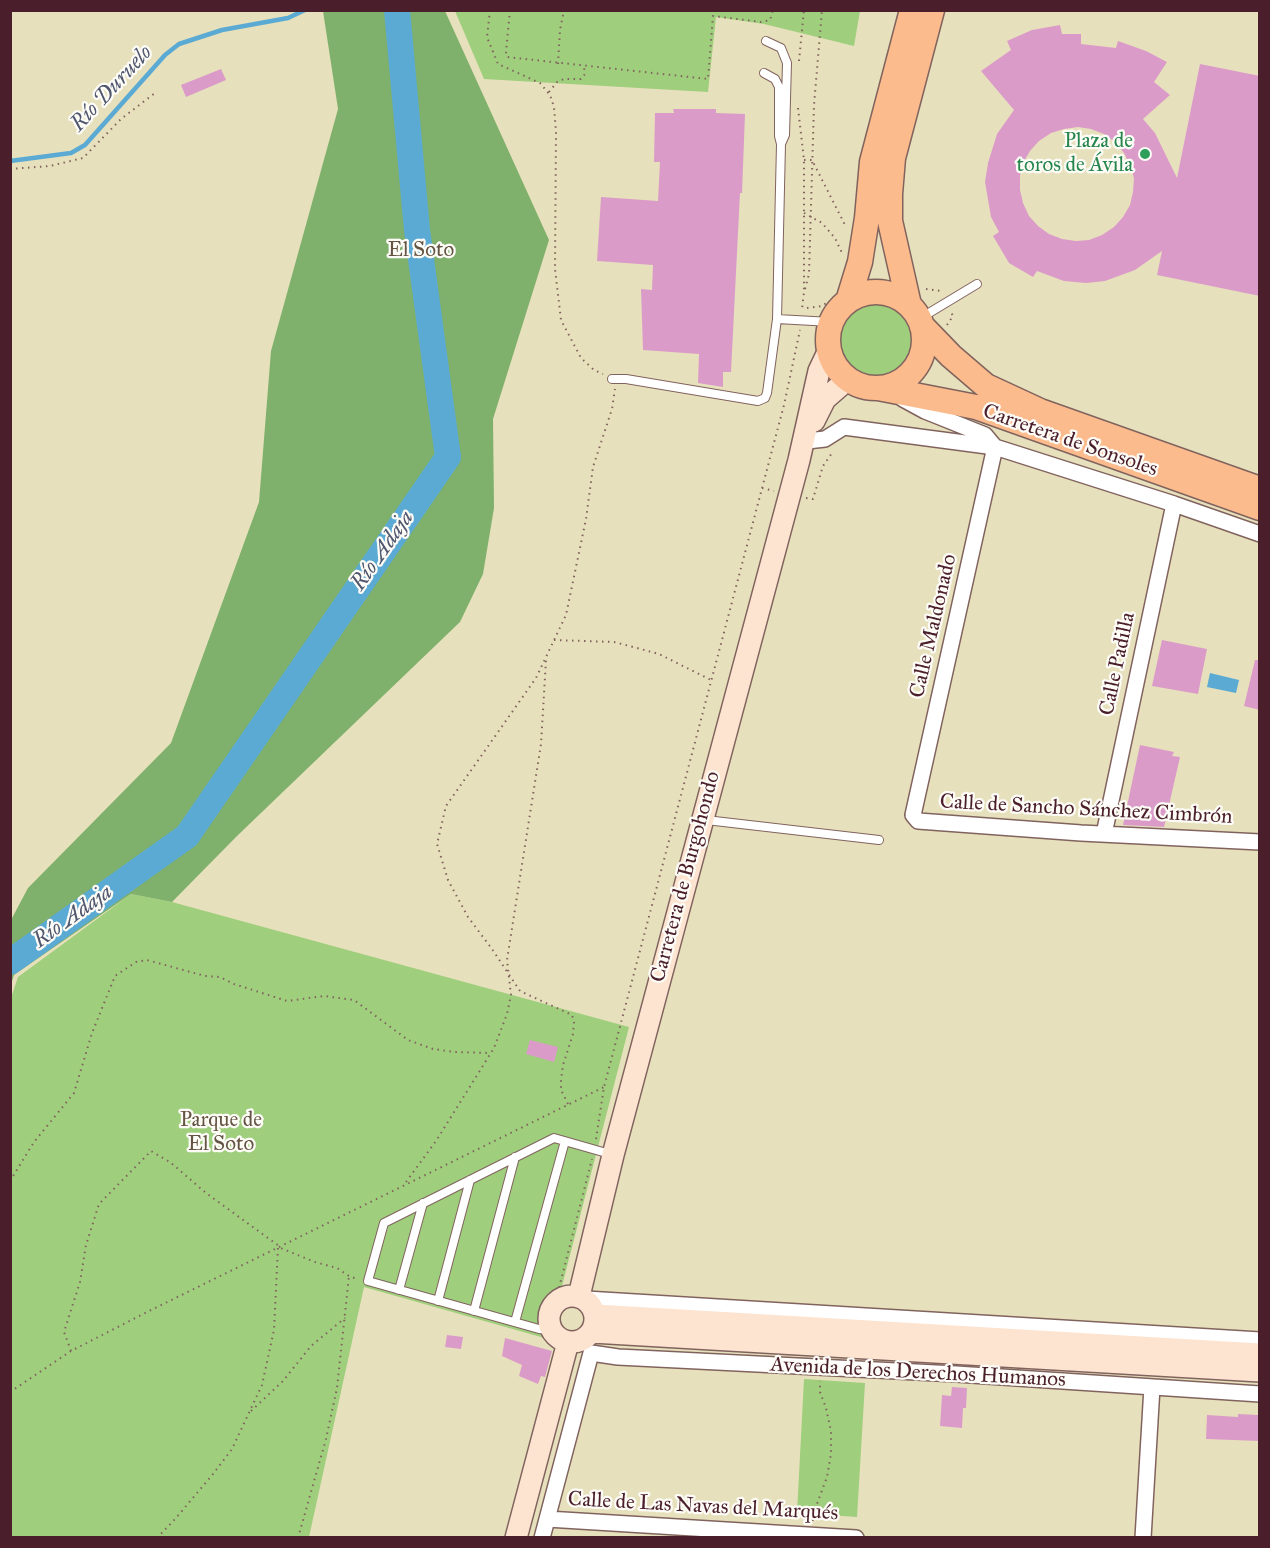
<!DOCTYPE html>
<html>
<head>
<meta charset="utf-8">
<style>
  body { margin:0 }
  #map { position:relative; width:1270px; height:1548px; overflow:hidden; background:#e7e0bc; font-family:"IM FELL Great Primer",serif }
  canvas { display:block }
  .frame { position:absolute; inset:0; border:12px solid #4a1f2b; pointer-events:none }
</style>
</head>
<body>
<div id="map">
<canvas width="1270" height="1548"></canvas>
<div class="frame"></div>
</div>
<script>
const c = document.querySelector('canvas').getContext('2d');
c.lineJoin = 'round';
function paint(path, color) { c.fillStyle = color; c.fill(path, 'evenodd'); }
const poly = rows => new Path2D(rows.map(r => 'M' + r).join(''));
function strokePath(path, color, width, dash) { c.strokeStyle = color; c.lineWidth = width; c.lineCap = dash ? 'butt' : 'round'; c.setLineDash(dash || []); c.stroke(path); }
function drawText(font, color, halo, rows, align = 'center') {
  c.font = font + ' "IM FELL Great Primer",serif'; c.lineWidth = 4.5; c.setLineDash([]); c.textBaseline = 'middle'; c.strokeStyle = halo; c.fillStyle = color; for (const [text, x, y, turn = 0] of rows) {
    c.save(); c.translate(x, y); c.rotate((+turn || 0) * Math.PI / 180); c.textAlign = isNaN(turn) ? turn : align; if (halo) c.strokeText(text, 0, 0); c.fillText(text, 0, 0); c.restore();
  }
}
const green = poly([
  [455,11,860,11,854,46,764,24,716,17,708,92,484,79],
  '840 340a36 36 0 1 1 72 0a36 36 0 1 1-72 0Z',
  [131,894,172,902,629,1027,562,1286,547,1301,539,1325,546,1333,548,1339,364,1287,309,1537,11,1538,10,1001,18,977],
  [804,1379,865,1383,857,1517,797,1513]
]);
const forest = poly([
  [323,11,445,11,549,240,493,419,494,508,483,574,460,622,237,836,172,902,131,894,14,975,11,984,11,920,28,888,171,743,259,502,271,351,338,109]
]);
const water = poly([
  [1210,673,1239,680,1236,693,1207,687]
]);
const stream = poly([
  [10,161,71,153,85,145,165,55,179,44,222,30,288,18,305,10]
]);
const river = poly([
  [10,962,187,836,448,457,417,230,397,10]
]);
const building = poly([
  [1060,25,1062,34,1081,34,1081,44,1116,48,1118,41,1146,51,1167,62,1154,82,1170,95,1143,119,1155,133,1177,178,1200,64,1260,76,1260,296,1157,275,1162,251,1135,270,1105,281,1086,283,1064,281,1037,271,1033,277,1009,263,993,236,999,232,991,217,985,182,988,163,997,134,1014,110,981,71,1011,50,1007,41,1032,30],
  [1078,127,1091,129,1104,134,1115,142,1124,153,1130,165,1134,178,1133,192,1130,205,1123,217,1114,227,1102,235,1089,240,1076,241,1062,239,1049,234,1038,226,1029,216,1023,203,1020,190,1020,176,1023,163,1030,151,1039,141,1051,133,1064,129],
  [221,69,226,80,186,97,181,85],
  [673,109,716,109,716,113,745,114,742,193,740,193,731,372,723,372,723,387,698,383,699,354,643,350,641,289,652,290,653,265,597,261,601,197,658,201,660,162,654,162,655,113,674,113],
  [1162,640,1207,649,1198,694,1152,686],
  [1255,660,1260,660,1260,710,1244,706],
  [1140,745,1174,752,1172,756,1180,757,1164,827,1123,825],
  [530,1040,558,1047,554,1062,526,1054],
  [447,1335,463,1337,461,1349,445,1347],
  [505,1338,552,1351,545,1377,541,1376,538,1384,519,1376,522,1365,502,1356],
  [952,1387,967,1388,966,1408,963,1408,962,1428,940,1426,942,1395,951,1396],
  [1238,1414,1258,1415,1260,1441,1206,1439,1207,1415,1238,1417]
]);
const path = poly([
  [490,10,487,37,498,64,540,83,550,95,554,107,556,132,555,269,561,320,581,358,594,370,603,374],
  [510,10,506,52,507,57,708,79,713,16,761,22,770,20,773,10],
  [799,61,804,10],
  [558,64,560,30,564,10],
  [549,92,557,82,564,79,581,79,585,74,584,67],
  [798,108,804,160,804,292,802,309],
  [804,160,812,160,845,225],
  [10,169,50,166,83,158,121,119,155,93],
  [804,213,822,223,835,238,842,253],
  [805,289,809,274,814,105,822,10],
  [926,289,941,291,942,293],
  [807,308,822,306,829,301],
  [947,325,953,316,951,312],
  [762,488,774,491],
  [806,498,813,499,823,466,832,453],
  [554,640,614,642,637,648,659,654,711,680],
  [568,1104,561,1090,561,1080,563,1065,573,1034,574,1022,572,1015,520,991,492,949,468,917,448,880,437,844,446,806,536,678,566,615,586,519,593,467,612,409,615,389],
  [596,1139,604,1087,784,405,800,330],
  [10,1181,34,1142,74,1093,92,1033,115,976,136,962,147,960,205,976,220,977,234,984,287,1001,324,996,354,1000,408,1040,433,1049,455,1052,491,1053],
  [406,1182,436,1141,494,1048,507,1014,511,995,507,960,541,744,546,660],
  [543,1318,548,1300,558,1292,592,1159],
  [71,1351,64,1332,80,1282,86,1245,99,1204,151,1151,170,1162,206,1193,279,1246],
  [10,1392,71,1351,143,1314,604,1087],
  [251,1411,283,1381,311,1346,345,1318],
  [813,1521,814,1512,827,1477,831,1454,831,1431,826,1408,820,1392,820,1381],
  [157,1538,176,1518,213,1474,232,1449,262,1385,274,1330,278,1247,315,1262,337,1268,349,1276,357,1279],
  [298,1538,326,1439,337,1388,349,1276]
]);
const service = poly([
  [766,41,781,48,787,63,785,135,781,144],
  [777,319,831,322],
  [919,319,977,284],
  [612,379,626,379,758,401,765,398,767,393,777,319,781,144,779,136,779,87,775,79,764,73],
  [706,820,879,840],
  [399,1290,423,1203],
  [438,1301,470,1180],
  [474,1311,515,1157],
  [515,1322,565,1141],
  [551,1330,539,1329,368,1281,384,1223,554,1138,610,1154],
  [582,1340,591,1353]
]);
const minor = poly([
  [903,399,925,411,985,435,995,447],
  [807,441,825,439,844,427,995,447,1174,504,1260,534],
  [995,447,913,815,918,821,1081,833,1260,842],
  [1104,834,1174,504],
  [586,1299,1260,1340],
  [547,1519,856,1538],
  [542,1538,591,1353,618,1357,956,1374,1260,1394],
  [1143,1538,1152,1387]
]);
const secondary = poly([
  [814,421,825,399,848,379],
  '549 1319a23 23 0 1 1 46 0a23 23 0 1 1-46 0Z',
  [579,1296,613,1155,799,460,819,371,829,350],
  [596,1315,1260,1354],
  [592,1332,1260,1371],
  [516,1538,568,1342]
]);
const trunk = poly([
  '828 340a48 48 0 1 1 96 0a48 48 0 1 1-96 0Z',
  [848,301,860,262,867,218,872,162,912,10],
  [909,305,890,221,890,194,893,158,932,10],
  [922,326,951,356,986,386,1040,411,1260,489],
  [878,388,976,407,1260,508]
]);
const markers = [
  [1145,154,6,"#2e9e5b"]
];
const leisureNames = [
  ["Plaza de",1133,142],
  ["toros de Ávila",1133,166]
];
const parkNames = [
  ["El Soto",421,251],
  ["Parque de",221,1121],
  ["El Soto",221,1145]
];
const streetNames = [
  ["Carretera de Sonsoles",1070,441,19],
  ["Calle Maldonado",934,626,-77],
  ["Calle Padilla",1118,664,-78],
  ["Calle de Sancho Sánchez Cimbrón",1086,810,3],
  ["Carretera de Burgohondo",686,877,-75],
  ["Avenida de los Derechos Humanos",918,1373,3],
  ["Calle de Las Navas del Marqués",703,1507,3]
];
const waterNames = [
  ["Río Duruelo",112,89,-47],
  ["Río Adaja",383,551,-55],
  ["Río Adaja",73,917,-36]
];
paint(green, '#9fce7d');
paint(forest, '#7fb16c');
paint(water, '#5aaad4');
strokePath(stream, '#5aaad4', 4.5);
strokePath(river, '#5aaad4', 26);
paint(building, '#db9bc9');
strokePath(service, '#81635e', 10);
strokePath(minor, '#81635e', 18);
strokePath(secondary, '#81635e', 24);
strokePath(trunk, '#81635e', 27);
strokePath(path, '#81635e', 2, [1.5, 4.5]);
strokePath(service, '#fff', 8);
strokePath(minor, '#fff', 15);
strokePath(secondary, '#fde4d1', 21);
strokePath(trunk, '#fbbb8c', 24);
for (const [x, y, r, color] of markers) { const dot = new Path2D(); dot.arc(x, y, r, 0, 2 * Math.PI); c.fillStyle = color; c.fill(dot); strokePath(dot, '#fdfcf7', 2); }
drawText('21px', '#27864d', '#fdfcf7', leisureNames, 'right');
drawText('21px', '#645444', '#fdfcf7', parkNames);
drawText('21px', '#4a1f2b', '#fdfcf7', streetNames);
drawText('italic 22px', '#50576f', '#fdfcf7', waterNames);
</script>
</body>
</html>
